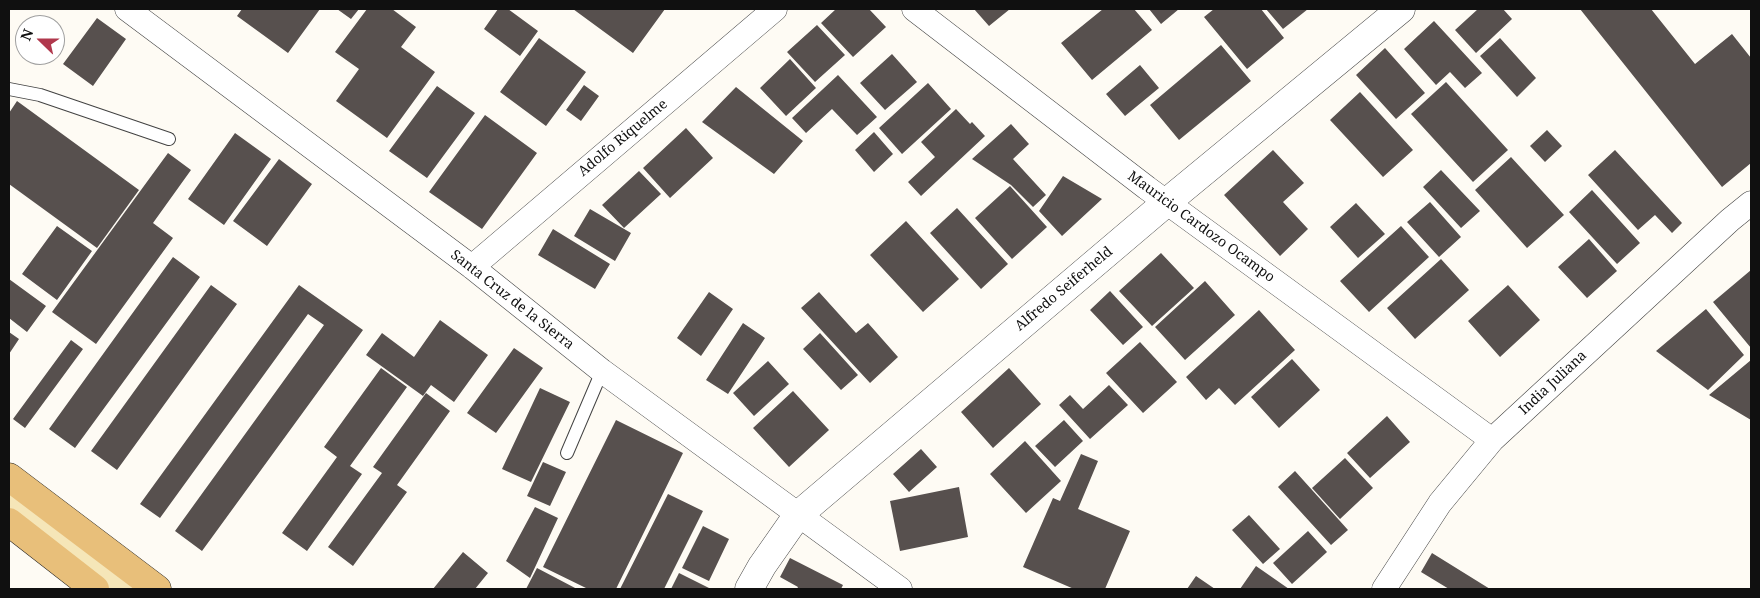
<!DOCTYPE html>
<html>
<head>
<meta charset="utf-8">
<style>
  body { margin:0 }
  #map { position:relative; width:1760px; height:598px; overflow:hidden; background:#fefbf4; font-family:"Noto Serif",serif }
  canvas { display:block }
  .frame { position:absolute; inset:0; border:10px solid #101010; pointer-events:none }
  .north { position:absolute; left:15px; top:15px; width:50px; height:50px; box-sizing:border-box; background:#fff; border:1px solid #9f9f9f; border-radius:50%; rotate:292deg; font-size:14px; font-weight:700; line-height:20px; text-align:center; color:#101010 }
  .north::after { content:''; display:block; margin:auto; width:18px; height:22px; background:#b0384d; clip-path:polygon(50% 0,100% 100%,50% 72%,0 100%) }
</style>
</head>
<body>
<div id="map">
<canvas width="1760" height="598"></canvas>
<div class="frame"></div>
<div class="north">N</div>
</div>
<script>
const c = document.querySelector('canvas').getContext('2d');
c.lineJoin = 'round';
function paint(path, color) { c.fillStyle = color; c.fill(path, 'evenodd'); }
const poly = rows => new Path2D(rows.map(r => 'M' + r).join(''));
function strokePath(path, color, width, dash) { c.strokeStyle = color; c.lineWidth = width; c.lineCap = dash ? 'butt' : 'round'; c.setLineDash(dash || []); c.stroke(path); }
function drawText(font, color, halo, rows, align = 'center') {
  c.font = font + ' "Noto Serif",serif'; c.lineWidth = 5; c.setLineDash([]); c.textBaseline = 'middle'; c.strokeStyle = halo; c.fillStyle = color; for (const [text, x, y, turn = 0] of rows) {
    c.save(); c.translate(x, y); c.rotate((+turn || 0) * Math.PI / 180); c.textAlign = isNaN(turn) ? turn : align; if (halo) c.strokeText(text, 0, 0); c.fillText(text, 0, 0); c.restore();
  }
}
const building = poly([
  [242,9,320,9,288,53,237,16],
  [337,9,359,9,351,19],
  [367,9,392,9,416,27,401,47,435,72,387,138,336,101,359,69,335,52],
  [498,9,508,9,538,31,520,56,484,29],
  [573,9,665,9,633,53],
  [836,9,869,9,886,27,853,57,821,23],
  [974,9,1010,9,989,26],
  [1103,9,1134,9,1152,30,1092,80,1061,43],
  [1149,9,1179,9,1161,24],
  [1214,9,1261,9,1284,38,1247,69,1204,17],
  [1266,9,1308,9,1283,29],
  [1478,9,1503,9,1512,19,1476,53,1455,30],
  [1580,9,1651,9,1695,64,1732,34,1751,58,1751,163,1722,187],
  [97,18,126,39,93,86,63,64],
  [1434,21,1482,73,1465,88,1450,72,1436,85,1404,49],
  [817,25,845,55,815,82,787,52],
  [539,38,586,72,546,126,500,92],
  [1500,38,1536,78,1517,97,1480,56],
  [1221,45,1251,81,1179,140,1150,105],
  [1385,48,1425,93,1396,119,1356,75],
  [892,54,917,82,885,110,860,83],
  [790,59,816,88,786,116,760,88],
  [1140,65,1159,88,1125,116,1106,94],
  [838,75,877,117,857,135,832,109,806,133,792,118],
  [1446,82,1508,150,1473,182,1411,114],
  [928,83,951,109,902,154,879,128],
  [584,85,599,96,581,121,566,110],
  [437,86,475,113,427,178,389,151],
  [736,87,803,141,774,174,702,122],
  [1360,92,1413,150,1383,177,1330,120],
  [17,101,139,190,97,248,9,184,9,113],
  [956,109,970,124,972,122,985,136,921,196,908,182,935,157,921,142],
  [485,115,537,153,482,229,429,192],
  [1011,124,1029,144,1013,159,1046,195,1033,207,1011,185,972,159],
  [686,128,713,158,670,198,643,168],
  [1547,130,1562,146,1545,162,1530,146],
  [874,132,893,154,874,172,855,150],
  [235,133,271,159,224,225,188,199],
  [1273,150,1304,183,1283,202,1308,229,1280,256,1224,195],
  [1615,150,1682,223,1672,233,1655,215,1638,230,1588,175],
  [168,153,191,170,153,223,173,238,96,344,52,312],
  [1511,157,1564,215,1527,248,1475,190],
  [279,159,312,184,267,246,233,221],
  [1441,170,1480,211,1461,228,1423,187],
  [639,171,661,194,624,228,602,205],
  [1063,176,1102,199,1062,236,1039,211],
  [1010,186,1047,227,1012,259,975,218],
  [1592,190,1640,243,1617,264,1569,212],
  [1430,202,1461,237,1439,257,1407,222],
  [1356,203,1385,234,1358,258,1330,227],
  [957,208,1008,264,981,289,930,233],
  [590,209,631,233,615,261,574,236],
  [906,221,959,279,923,312,870,255],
  [57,226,92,251,57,300,22,274],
  [1401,226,1429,257,1369,312,1340,281],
  [553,229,610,264,595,289,538,255],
  [1589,239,1617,271,1587,298,1558,267],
  [1161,253,1194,288,1152,326,1119,291],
  [173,257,200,277,75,448,49,429],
  [1441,259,1469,290,1415,339,1387,308],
  [1751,270,1751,348,1713,302],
  [9,279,46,306,27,332,9,318],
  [1205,281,1235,315,1185,360,1155,327],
  [211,285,237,304,117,470,91,451],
  [299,285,363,330,202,551,175,531,324,325,308,314,160,518,140,504],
  [1508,285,1540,320,1500,357,1468,321],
  [1110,291,1143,327,1123,345,1090,310],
  [709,292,733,309,701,356,677,338],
  [819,292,856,333,868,323,898,357,870,383,801,308],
  [1706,309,1744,355,1708,390,1656,351],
  [1259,310,1295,350,1235,405,1219,388,1206,400,1186,377],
  [440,320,488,355,454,402,431,385,423,396,366,355,382,333,414,357],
  [743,323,765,338,728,394,706,380],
  [9,332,19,339,9,354],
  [820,333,858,375,841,390,803,349],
  [71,340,83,349,25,428,13,419],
  [1140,342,1177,382,1143,413,1106,373],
  [514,348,543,368,496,433,467,413],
  [1292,359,1320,390,1279,428,1251,397],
  [1751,360,1751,420,1709,395],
  [768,361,789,384,754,416,733,393],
  [381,368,407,387,350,466,362,474,307,551,282,533,337,457,324,447],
  [1009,368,1041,404,993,448,961,412],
  [1109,385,1128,405,1090,439,1059,405,1070,395,1083,409],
  [540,388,570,402,531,482,502,469],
  [793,391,829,430,789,467,753,428],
  [426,393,450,411,397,485,407,492,353,566,328,547,382,473,373,467],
  [1387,416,1410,442,1370,478,1347,453],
  [616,420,683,453,616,589,588,589,543,567],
  [1064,420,1083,441,1055,467,1035,446],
  [1025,441,1061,481,1026,513,990,474],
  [921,449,937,467,909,492,893,474],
  [1081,454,1098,461,1078,509,1130,531,1105,589,1074,589,1023,567,1053,498,1060,501],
  [1345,458,1373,488,1340,519,1312,488],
  [543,462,566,472,550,506,527,496],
  [1295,471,1348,530,1331,545,1278,487],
  [959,487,968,537,900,551,890,501],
  [668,494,703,511,664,589,620,589],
  [535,507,558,518,530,578,506,561],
  [1249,515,1280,549,1263,564,1232,530],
  [703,526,729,539,709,581,682,568],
  [1308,531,1327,552,1292,584,1273,563],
  [463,552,488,573,475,589,433,589],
  [1432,553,1490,589,1449,589,1421,572],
  [790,558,843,585,841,589,797,589,798,587,780,577],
  [1256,566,1289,589,1240,589],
  [537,568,577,589,526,589],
  [679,573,711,589,671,589],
  [1196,576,1215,589,1187,589]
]);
const service = poly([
  [9,89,40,95,169,139],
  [567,453,602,371]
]);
const minor = poly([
  [127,9,472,267,602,371,900,589],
  [914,9,1147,188,1492,440],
  [472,267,775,9],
  [1384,589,1440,503,1492,440,1730,220,1751,203]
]);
const tertiary = poly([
  [749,589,762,566,797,516,1167,202,1401,9]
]);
const secondary = poly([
  [9,500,20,505,132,589]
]);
const primary = poly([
  [9,477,157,589],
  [9,522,95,589]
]);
const streetNames = [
  ["Adolfo Riquelme",623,138,-40],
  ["Mauricio Cardozo Ocampo",1201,227,36],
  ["Alfredo Seiferheld",1064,289,-40],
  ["Santa Cruz de la Sierra",512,300,38],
  ["India Juliana",1553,383,-43]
];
paint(building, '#57504e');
strokePath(service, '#434343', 14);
strokePath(minor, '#434343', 25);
strokePath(tertiary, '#434343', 29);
strokePath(secondary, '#323232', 29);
strokePath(primary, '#212121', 29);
strokePath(service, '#fff', 12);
strokePath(minor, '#fff', 24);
strokePath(tertiary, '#fff', 28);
strokePath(secondary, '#f5e6b8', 28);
strokePath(primary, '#e8bf7a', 28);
drawText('14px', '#101010', '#fff', streetNames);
</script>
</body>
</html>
